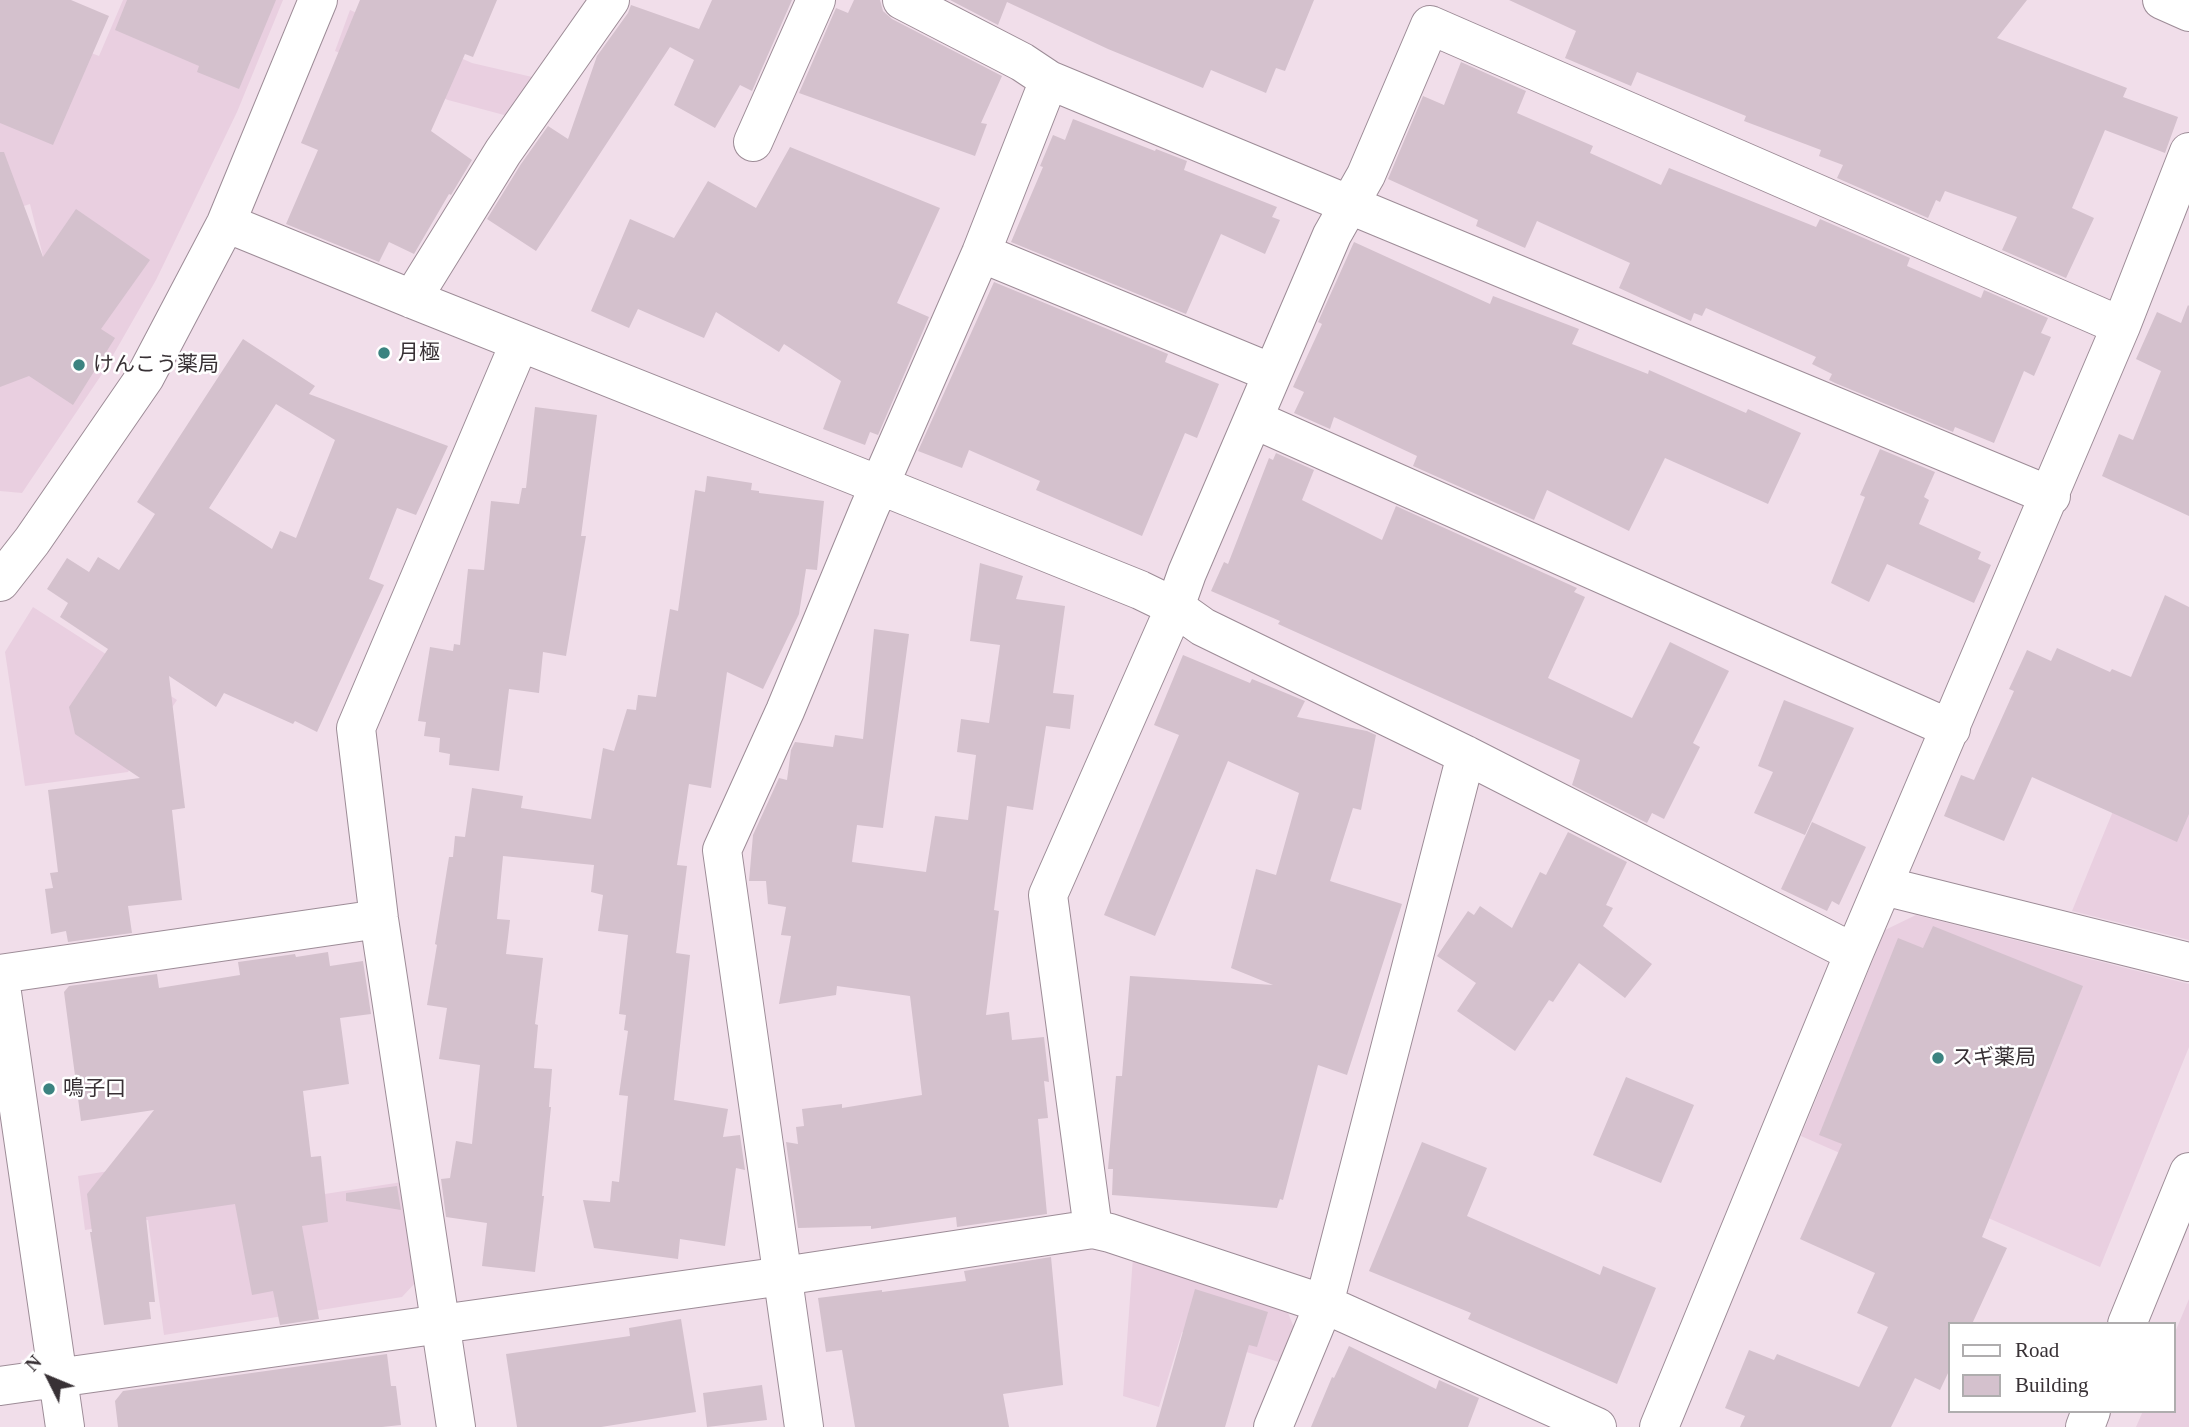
<!DOCTYPE html>
<html>
<head>
<meta charset="utf-8">
<style>
  body { margin:0 }
  #map { position:relative; width:2189px; height:1427px; overflow:hidden; background:#f1deea; font-family:"Times New Roman",serif }
  canvas { display:block }
  .legend { position:absolute; left:1948px; top:1322px; width:228px; height:91px; box-sizing:border-box; background:#fff; border:2px solid #afadae; margin:0; padding:9px 12px; list-style:none; font-size:21px; color:#383135 }
  .legend li { display:flex; align-items:center; gap:14px; height:35px }
  .legend b { width:35px; border:2px solid #afadae }
  .north { position:absolute; left:14px; top:1343px; width:70px; height:70px; -webkit-text-stroke:5px #fff; paint-order:stroke; rotate:313deg; font-size:19px; font-weight:700; line-height:28px; text-align:center; color:#383135 }
  .north::after { content:''; display:block; margin:auto; width:24px; height:32px; background:#383135; clip-path:polygon(50% 0,100% 100%,50% 72%,0 100%) }
</style>
</head>
<body>
<div id="map">
<canvas width="2189" height="1427"></canvas>
<ul class="legend">
<li><b style="height:9px;background:#fff"></b>Road</li>
<li><b style="height:19px;background:#d4c1cd"></b>Building</li>
</ul>
<div class="north">N</div>
</div>
<script>
const c = document.querySelector('canvas').getContext('2d');
c.lineJoin = 'round';
function paint(path, color) { c.fillStyle = color; c.fill(path, 'evenodd'); }
const poly = rows => new Path2D(rows.map(r => 'M' + r).join(''));
function strokePath(path, color, width, dash) { c.strokeStyle = color; c.lineWidth = width; c.lineCap = dash ? 'butt' : 'round'; c.setLineDash(dash || []); c.stroke(path); }
function drawText(font, color, halo, rows, align = 'center') {
  c.font = font + ' "Times New Roman","Noto Sans JP",serif'; c.lineWidth = 5; c.setLineDash([]); c.textBaseline = 'middle'; c.strokeStyle = halo; c.fillStyle = color; for (const [text, x, y, turn = 0] of rows) {
    c.save(); c.translate(x, y); c.rotate((+turn || 0) * Math.PI / 180); c.textAlign = isNaN(turn) ? turn : align; if (halo) c.strokeText(text, 0, 0); c.fillText(text, 0, 0); c.restore();
  }
}
const built = poly([
  [123,0,283,0,237,112,156,280,104,371,22,493,0,491,0,298,49,280,30,204,0,214,0,17,99,56],
  [350,10,472,63,545,80,519,119,448,100,335,51],
  [33,607,177,700,128,772,25,786,5,652],
  [2164,687,2189,700,2189,940,2072,911],
  [1916,915,2189,984,2189,1047,2100,1267,1801,1136,1885,930],
  [232,1151,241,1207,402,1182,416,1282,402,1297,164,1335,148,1220,85,1230,78,1176],
  [1133,1257,1286,1308,1295,1330,1282,1363,1182,1332,1159,1407,1123,1396],
  [2189,1299,2189,1427,2136,1427,2143,1411,2173,1411,2173,1337]
]);
const building = poly([
  [0,0,71,0,109,16,53,145,0,123],
  [127,0,276,0,239,89,197,72,199,66,115,30],
  [360,0,497,0,473,57,465,54,431,131,472,160,451,195,449,194,414,254,389,242,379,262,286,224,318,150,301,143],
  [712,0,792,0,752,91,740,85,715,128,674,105,694,60,670,47,536,251,487,219,521,164,548,126,568,139,597,56,628,13,631,5,699,29],
  [854,0,880,0,883,11,892,19,1002,76,981,123,987,124,975,156,799,93,836,8,848,13],
  [950,0,1314,0,1285,71,1276,68,1266,93,1211,70,1203,88,1108,49,1007,2,998,25],
  [1509,0,2027,0,1997,38,2127,88,2123,97,2178,117,2165,153,2105,130,2072,208,2094,218,2066,278,2002,250,2017,217,1945,191,1940,202,1936,200,1928,218,1837,178,1843,165,1819,156,1821,150,1744,121,1746,116,1637,72,1631,86,1565,58,1576,31],
  [1461,62,1526,91,1517,113,1593,146,1590,153,1661,185,1669,168,1816,227,1820,219,1910,258,1907,266,1981,298,1984,290,2048,318,2041,333,2051,337,2034,376,2024,371,1994,443,1955,427,1953,432,1835,383,1829,380,1832,374,1812,364,1816,357,1706,308,1702,316,1694,313,1691,321,1619,288,1630,263,1537,221,1525,248,1476,226,1478,220,1388,179,1423,96,1444,105],
  [1073,119,1155,151,1156,149,1187,161,1184,170,1277,207,1272,217,1280,220,1265,254,1221,234,1186,314,1011,242,1043,167,1040,166,1053,135,1065,140],
  [790,147,940,208,897,303,929,317,878,435,870,432,865,445,823,429,841,381,784,344,779,352,716,312,704,338,638,309,629,328,591,311,630,219,674,238,708,181,756,208],
  [0,152,4,152,43,257,76,209,150,260,101,329,115,338,73,405,29,376,0,387],
  [1354,242,1490,304,1493,296,1579,329,1572,344,1648,374,1649,370,1746,413,1748,409,1801,433,1768,504,1665,458,1629,531,1547,490,1534,520,1413,466,1417,456,1334,417,1330,429,1294,413,1304,392,1293,387,1322,324,1318,322],
  [994,282,1168,354,1165,362,1219,384,1197,438,1185,433,1142,536,1036,490,1040,481,969,450,962,468,918,451],
  [2188,305,2189,306,2189,516,2102,476,2119,434,2133,440,2161,371,2136,359,2157,312,2181,323],
  [243,339,315,386,309,394,448,446,416,515,397,508,369,579,384,585,317,732,295,721,293,724,224,693,216,707,169,676,185,808,172,810,182,900,128,906,132,933,68,942,66,931,51,934,45,889,53,888,50,873,58,872,48,790,140,778,75,734,69,707,108,649,60,617,68,603,47,589,67,558,89,572,98,557,119,570,155,514,137,502],
  [276,404,335,440,296,538,280,531,272,549,209,508],
  [535,407,597,415,581,536,586,536,566,656,543,652,539,693,509,689,499,771,449,765,450,754,439,752,440,738,424,736,426,722,418,721,430,647,453,651,454,644,460,645,468,569,484,570,491,501,519,504,522,488,526,488],
  [1880,449,1935,472,1924,497,1929,500,1919,524,1981,552,1978,559,1991,565,1974,603,1887,564,1869,602,1831,583,1865,497,1860,495],
  [1276,453,1314,470,1302,500,1382,540,1396,506,1577,588,1574,592,1585,597,1548,678,1632,718,1670,642,1729,671,1693,743,1700,747,1664,819,1652,813,1647,823,1572,785,1580,760,1278,624,1280,621,1211,591,1224,562,1228,564,1269,458,1273,460],
  [707,476,752,483,751,490,759,491,759,493,824,501,817,570,806,569,799,614,763,689,727,672,711,788,689,784,677,865,687,866,676,953,690,955,674,1100,728,1109,723,1137,740,1135,745,1170,736,1168,725,1246,680,1239,678,1259,594,1248,583,1200,610,1202,612,1181,619,1182,628,1096,619,1095,628,1031,624,1030,626,1015,619,1014,628,935,598,931,603,895,591,892,594,865,503,856,497,919,510,920,506,954,543,958,535,1024,538,1025,534,1068,552,1069,549,1107,551,1107,542,1196,544,1196,535,1272,482,1266,487,1223,446,1217,441,1179,450,1178,456,1141,472,1144,480,1065,439,1059,447,1008,427,1005,437,945,435,944,449,857,453,857,455,836,465,837,472,788,523,796,521,808,591,819,603,748,614,751,627,709,636,710,638,695,656,697,670,609,678,611,695,490,705,492],
  [980,563,1023,576,1016,599,1065,606,1053,693,1074,695,1070,729,1046,726,1033,810,1007,806,994,910,999,911,986,1015,1009,1012,1012,1040,1044,1037,1049,1082,1044,1081,1048,1118,1038,1119,1047,1214,957,1227,956,1217,871,1229,871,1226,798,1228,786,1142,798,1144,796,1127,804,1126,802,1109,842,1104,842,1108,922,1095,910,996,837,986,836,995,779,1004,791,936,781,935,786,907,768,904,766,881,749,881,753,835,779,778,787,780,791,750,795,742,833,747,835,735,863,739,874,629,909,634,883,828,857,825,852,862,926,872,935,816,968,820,976,755,957,752,961,719,989,723,1000,645,970,641],
  [2165,595,2189,607,2189,814,2177,842,2032,777,2004,841,1944,816,1961,775,1974,780,2014,691,2009,689,2027,650,2051,661,2057,648,2110,672,2112,669,2131,677],
  [1183,655,1250,683,1252,679,1305,701,1297,717,1367,731,1376,735,1361,810,1353,808,1330,881,1402,904,1347,1075,1318,1065,1283,1200,1280,1199,1277,1208,1112,1195,1113,1169,1108,1169,1116,1076,1122,1076,1130,976,1273,985,1231,968,1256,869,1276,875,1299,793,1228,761,1155,936,1104,915,1179,735,1154,725],
  [1784,700,1854,728,1805,835,1754,813,1773,772,1758,766],
  [1812,822,1866,847,1839,905,1832,901,1827,911,1781,889],
  [1568,832,1627,862,1606,905,1613,908,1603,926,1652,964,1625,998,1579,963,1553,1002,1549,1000,1515,1051,1457,1011,1476,983,1437,956,1468,911,1474,915,1480,906,1512,928,1540,872,1546,875],
  [1933,926,2083,986,1982,1237,2007,1248,1972,1324,1949,1324,1949,1371,1940,1390,1915,1378,1891,1427,1740,1427,1745,1416,1725,1408,1749,1350,1774,1360,1777,1354,1859,1387,1888,1327,1857,1313,1875,1273,1800,1239,1842,1144,1819,1135,1898,938,1923,948],
  [328,952,330,966,363,961,371,1014,340,1018,349,1084,303,1091,311,1157,321,1156,328,1222,302,1226,319,1319,280,1325,273,1291,252,1295,235,1204,146,1217,155,1302,149,1302,151,1319,104,1325,90,1232,92,1232,87,1194,154,1110,81,1121,64,992,69,986,157,974,159,988,240,975,238,962,295,954,296,957],
  [1626,1077,1694,1105,1661,1183,1593,1155],
  [1422,1142,1487,1168,1467,1216,1600,1275,1603,1266,1656,1288,1617,1384,1468,1319,1471,1313,1369,1271],
  [397,1186,401,1210,346,1201,346,1193],
  [1051,1257,1063,1385,1003,1394,1009,1427,855,1427,842,1350,826,1352,818,1298,882,1290,882,1292,966,1281,964,1271],
  [1195,1289,1268,1312,1257,1347,1249,1345,1225,1427,1156,1427],
  [681,1319,696,1412,601,1427,517,1427,506,1354,630,1336,629,1328],
  [1349,1346,1436,1389,1439,1380,1479,1398,1468,1427,1311,1427,1332,1377,1334,1378],
  [387,1354,391,1386,396,1386,401,1425,382,1427,118,1427,115,1401,123,1391],
  [762,1385,767,1420,707,1427,703,1393]
]);
const minor = poly([
  [902,0,1022,62,1049,80,2051,496],
  [2162,0,2189,12],
  [753,142,816,0],
  [226,223,412,299,879,485,1140,590,1175,607,1187,573,1332,235,1366,175,1430,25,2121,326],
  [981,253,1272,373],
  [412,299,503,152,610,0],
  [1253,419,1951,729],
  [0,582,32,541,145,377,226,223,318,0],
  [1884,886,2189,962],
  [0,974,379,919],
  [0,979,65,1427],
  [1093,1229,1048,895,1175,607,1203,627,1466,755,1854,953],
  [2127,1324,2189,1172],
  [0,1386,783,1276,1093,1229,1110,1233,1324,1304,1597,1427],
  [456,1427,379,919,356,728,520,342],
  [804,1427,722,850,785,711,869,509,981,253,1049,80],
  [1273,1427,1324,1304,1466,755],
  [1659,1427,1854,953,2121,326,2189,152],
  [2085,1427,2091,1411]
]);
const markers = [
  [384,353,7,"#3b8380"],
  [79,365,7,"#3b8380"],
  [1938,1058,7,"#3b8380"],
  [49,1089,7,"#3b8380"]
];
const poiNames = [
  ["月極",398,353],
  ["けんこう薬局",93,365],
  ["スギ薬局",1952,1058],
  ["鳴子口",63,1089]
];
paint(built, '#e9cfe0');
paint(building, '#d4c1cd');
strokePath(minor, '#9d8c97', 40);
strokePath(minor, '#fff', 38);
for (const [x, y, r, color] of markers) { const dot = new Path2D(); dot.arc(x, y, r, 0, 2 * Math.PI); c.fillStyle = color; c.fill(dot); strokePath(dot, '#fff', 2.5); }
drawText('21px', '#383135', '#fff', poiNames, 'left');
</script>
</body>
</html>
